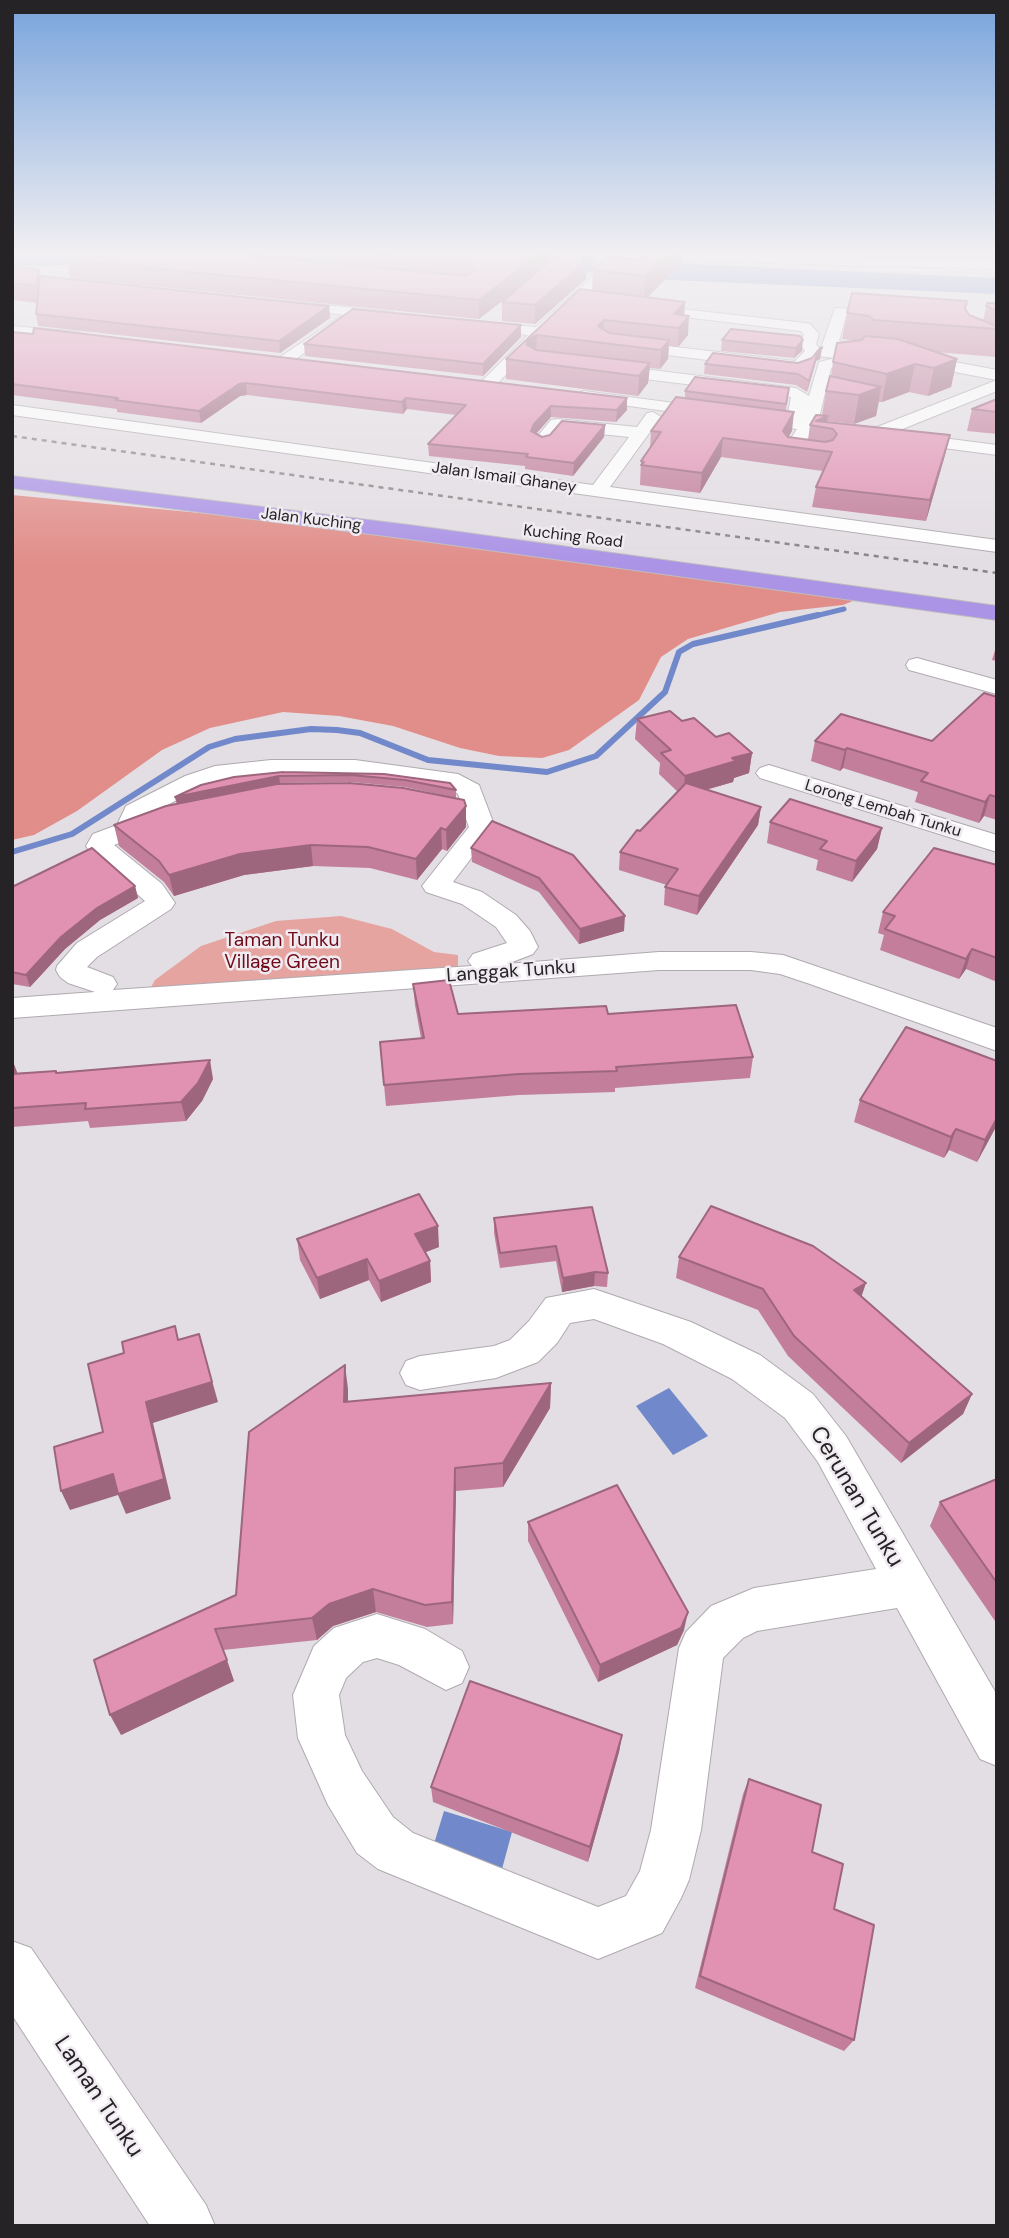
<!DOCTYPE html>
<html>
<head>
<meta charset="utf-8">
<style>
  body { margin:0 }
  #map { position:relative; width:1009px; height:2238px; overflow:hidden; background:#e3dee3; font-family:"DM Sans",sans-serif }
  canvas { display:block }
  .frame { position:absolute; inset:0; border:14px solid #252325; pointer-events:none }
</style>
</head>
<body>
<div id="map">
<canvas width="1009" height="2238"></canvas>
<div class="frame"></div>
</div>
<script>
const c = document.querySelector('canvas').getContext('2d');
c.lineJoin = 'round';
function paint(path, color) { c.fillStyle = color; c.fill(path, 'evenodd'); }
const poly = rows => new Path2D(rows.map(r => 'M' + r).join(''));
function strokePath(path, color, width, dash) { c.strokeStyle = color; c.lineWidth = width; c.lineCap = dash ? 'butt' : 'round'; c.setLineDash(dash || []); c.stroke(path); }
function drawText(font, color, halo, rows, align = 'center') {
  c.font = font + ' "DM Sans",sans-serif'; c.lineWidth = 5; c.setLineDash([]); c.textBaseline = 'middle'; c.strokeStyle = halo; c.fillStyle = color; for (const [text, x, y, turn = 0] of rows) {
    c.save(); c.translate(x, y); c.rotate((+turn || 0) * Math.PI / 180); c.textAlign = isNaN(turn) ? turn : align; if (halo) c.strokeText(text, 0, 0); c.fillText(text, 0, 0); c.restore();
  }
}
const built = poly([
  [624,251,997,251,997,264,635,253]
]);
const green = poly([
  [341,916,392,929,434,952,458,955,458,967,147,994,155,980,201,946,276,921]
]);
const forest = poly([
  [12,495,294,522,860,598,843,605,780,612,688,639,661,657,639,700,569,750,542,758,499,756,460,748,393,726,339,716,283,712,210,728,162,750,77,811,34,835,12,840]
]);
const water = poly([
  [12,251,239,251,46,266,12,265],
  [537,251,693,264,997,278,997,294,669,280,528,267],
  [669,1388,708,1436,673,1455,636,1406],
  [444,1811,512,1832,502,1869,433,1847]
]);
const streamFar1 = poly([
  [811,617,844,609]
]);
const stream = poly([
  [12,852,72,834,209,747,235,739,311,729,337,730,360,733,428,760,547,772,596,756,665,692,679,652,693,644,818,615]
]);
const minor = poly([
  [602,251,997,261,997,269,653,260,613,255,607,276,600,285,544,335,494,387,482,387,480,384,482,381,528,335,477,329,472,328,470,325,472,322,536,327,590,279,602,251],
  [286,301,393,312,400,316,393,320,281,308,281,302,286,301],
  [639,304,805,323,810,324,819,334,816,344,818,347,824,348,822,345,835,308,893,311,898,312,900,315,898,318,846,316,839,341,864,345,867,348,863,352,939,359,997,370,997,380,939,369,859,360,857,365,831,368,818,422,872,429,997,380,997,391,880,438,812,431,804,445,798,446,789,441,797,429,578,399,576,396,578,393,584,391,787,418,791,397,604,374,596,369,604,364,796,388,809,396,819,362,835,358,817,356,809,366,796,371,619,349,616,346,624,341,795,361,805,351,800,344,804,335,801,331,634,311,634,305,639,304],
  [340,317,345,318,347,321,345,324,290,363,280,363,277,360,280,357,340,317],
  [12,326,79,332,86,336,79,340,12,334,12,326],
  [12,405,593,485,629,437,561,430,548,446,542,447,536,446,533,442,536,438,551,420,557,419,637,427,647,413,653,412,661,417,610,487,997,540,997,552,12,415,12,405],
  [904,433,997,445,997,455,898,442,895,438,904,433],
  [917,658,997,680,997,694,909,670,906,665,909,660,917,658],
  [271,760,355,760,458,774,479,785,495,827,453,882,482,892,516,915,530,931,538,947,533,954,507,964,659,952,751,952,783,955,997,1028,997,1051,810,984,780,974,751,970,659,970,12,1018,12,998,95,992,68,983,60,977,56,970,57,966,77,943,145,901,90,852,86,846,93,834,117,825,126,806,185,776,215,766,271,760],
  [271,776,355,776,451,789,458,794,461,802,422,793,413,796,409,801,413,806,466,819,469,827,422,886,426,892,462,904,496,927,507,943,473,954,468,961,472,966,113,990,117,984,113,977,87,967,97,957,171,909,175,903,162,884,114,845,166,825,170,819,166,813,156,811,203,786,218,781,271,776],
  [769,765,997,835,997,852,760,778,756,773,760,768,769,765],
  [594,1289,691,1322,760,1355,813,1394,846,1436,997,1695,997,1766,980,1759,897,1608,757,1631,743,1638,723,1658,701,1830,689,1880,681,1898,662,1933,598,1959,378,1869,357,1853,328,1805,298,1738,293,1695,314,1646,334,1628,377,1614,425,1629,462,1651,469,1667,462,1683,446,1690,399,1665,377,1658,363,1662,346,1678,339,1695,345,1735,362,1771,393,1817,413,1833,598,1907,626,1896,640,1871,651,1830,679,1648,686,1632,711,1606,754,1588,876,1569,818,1462,785,1418,732,1379,663,1344,594,1319,570,1323,557,1343,538,1362,496,1378,420,1390,406,1385,400,1373,406,1361,420,1356,494,1346,510,1340,529,1321,546,1298,594,1289],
  [12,1941,31,1948,206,2205,215,2226,150,2226,12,2015,12,1941]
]);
const highway = poly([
  [12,476,409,525,997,606,997,620,409,539,12,488,12,476]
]);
const rail = poly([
  [12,436,997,573]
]);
const wall = poly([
  [84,251,591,251,586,267,586,279,535,324,502,321,502,302,514,292,479,319,70,278,67,260],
  [642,251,682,251,681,263,647,298,684,315,688,335,678,347,669,346,668,359,660,369,650,368,648,383,638,396,506,379,506,359,592,291,593,270,640,260],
  [692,251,734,251,734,252],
  [799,251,997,251,997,258,799,253],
  [12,266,40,277,329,306,330,318,280,353,38,326,36,314,37,303,12,300],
  [987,303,997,303,997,357,935,352,957,359,951,387,928,396,909,392,882,402,879,402,876,416,854,424,827,421,827,422,950,435,945,455,926,521,812,507,816,487,823,471,721,457,700,493,640,485,641,461,650,448,651,431,685,398,685,391,789,388,786,411,792,431,788,437,808,440,810,425,822,415,826,391,831,376,833,362,856,341,842,339,847,313,965,310,969,315,983,321],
  [521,325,521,337,483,376,305,356,304,344],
  [12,332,627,410,616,422,551,417,536,434,542,437,605,425,604,437,573,476,525,469,525,466,429,456,428,444,456,415,407,409,403,414,247,395,240,396,201,423,117,412,117,409,12,395],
  [800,336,802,351,794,358,721,351,722,340],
  [822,348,820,359,816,361,807,392,796,385,704,374,705,364,798,363,812,358],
  [997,399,997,434,967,431,972,409],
  [997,644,997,661,992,660],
  [997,697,997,820,984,816,979,823,915,802,918,792,843,768,840,771,811,761,815,741,932,741],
  [637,719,682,721,752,753,749,773,734,778,733,782,706,790,761,807,758,825,697,915,664,905,665,887,667,885,619,870,620,852,678,792,659,774,660,763,635,739],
  [384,774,456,790,456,798,405,787,351,782,280,783,466,827,447,851,442,849,417,880,370,868,313,866,244,875,174,896,164,882,119,846,114,825,177,804,175,797,234,777],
  [492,821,624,931,579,944,539,892,472,862,471,848],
  [770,822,882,828,877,849,852,882,816,870,818,860,767,843],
  [997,865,997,982,966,969,959,979,880,950,884,935,878,933,883,912],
  [135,886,138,898,100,920,65,949,30,987,12,984,12,887],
  [413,984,458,1014,608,1014,753,1057,750,1078,615,1088,615,1092,519,1095,386,1106,380,1042,421,1038,415,1005],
  [12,1059,17,1073,56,1071,57,1073,213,1079,202,1101,186,1121,90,1128,88,1121,12,1127],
  [860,1100,997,1125,977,1162,949,1150,944,1158,854,1122],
  [592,1207,608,1273,607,1287,594,1286,562,1292,556,1261,500,1268,494,1233,494,1218],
  [297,1239,439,1247,425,1252,430,1261,431,1282,381,1302,369,1280,320,1299,300,1260],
  [679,1257,862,1297,972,1394,963,1414,901,1463,788,1356,758,1310,676,1278],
  [551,1383,550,1408,503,1487,456,1491,453,1624,427,1627,376,1612,333,1626,317,1640,223,1650,234,1681,121,1735,236,1595,348,1389,348,1402],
  [997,1479,997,1624,930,1526,940,1502],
  [528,1522,684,1630,677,1645,598,1682,528,1541],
  [622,1735,619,1752,588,1862,433,1802,431,1787],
  [749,1779,812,1852,834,1909,854,2040,844,2051,695,1988,743,1794]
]);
const shadedWall = poly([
  [243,251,254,251,255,261,245,267],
  [543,251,550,251,549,264,479,319,479,300],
  [586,251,591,251,586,267,586,279,535,324,535,305,583,261],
  [671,251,682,251,681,263,644,301,645,276],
  [39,270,42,287,40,303,36,286],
  [685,302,684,321,674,314],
  [329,306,330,318,280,353,279,341],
  [689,316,688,335,678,347,679,328],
  [604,320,603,339,598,326],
  [521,325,521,337,483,376,483,364],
  [537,335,536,354,527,360,527,340],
  [669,340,668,359,660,369,661,350],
  [803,340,802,351,794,358,796,348],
  [822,348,820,359,816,361,807,392,809,381,818,351],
  [957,359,951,387,928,396,934,368],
  [650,363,648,383,638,396,639,376],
  [915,364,909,392,882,402,887,374],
  [246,383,247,395,240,396,201,423,199,411,239,384],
  [881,387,876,416,854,424,859,395],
  [406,398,407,409,403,414,402,402],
  [627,398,627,410,616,422,617,410],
  [551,406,551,417,534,436,531,431,534,424],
  [794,412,792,431,783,446,783,431],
  [828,416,826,428,816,421],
  [605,425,604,437,573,476,574,463],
  [950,435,945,455,926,521,930,500],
  [723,438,721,457,700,493,702,473],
  [847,748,843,768,840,771,845,750],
  [752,753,749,773,734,778,733,782,683,796,685,776,732,758],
  [279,776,280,783,177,804,175,797],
  [990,795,984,816,979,823,985,802],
  [466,806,466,827,447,851,446,830],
  [761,807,758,825,697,915,699,896],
  [441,828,442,849,417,880,416,859],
  [882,828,877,849,852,882,856,861],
  [311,845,313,866,244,875,174,896,169,875,240,854],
  [135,886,138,898,100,920,65,949,30,987,26,975,61,937,97,908],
  [625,916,624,931,579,944,580,929],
  [972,949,966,969,959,979,966,959],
  [12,1059,19,1077,12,1083],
  [210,1060,213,1079,202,1101,186,1121,181,1102],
  [997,1118,997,1125,977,1162,985,1140],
  [956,1129,949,1150,944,1158,951,1137],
  [438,1226,439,1247,416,1256,415,1234],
  [367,1259,369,1280,320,1299,317,1278],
  [430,1261,431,1282,381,1302,379,1281],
  [595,1272,594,1286,562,1292,563,1278],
  [866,1283,859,1304,854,1290],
  [199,1334,218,1402,153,1423,171,1499,126,1514,118,1495,70,1510,61,1491,146,1402],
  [345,1365,348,1389,348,1427,344,1402],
  [551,1383,550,1408,503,1487,503,1463],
  [972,1394,963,1414,901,1463,909,1443],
  [455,1468,456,1491,453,1624,452,1602],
  [373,1589,376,1612,333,1626,317,1640,312,1618,329,1604],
  [688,1612,684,1630,677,1645,598,1682,600,1665],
  [227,1660,234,1681,121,1735,110,1715],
  [622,1735,619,1752,588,1862,590,1847]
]);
const building = poly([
  [84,251,244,251,248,255,466,276,476,270,468,263,331,251,543,251,479,300,67,260,84,251],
  [557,251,586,251,583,261,586,261,535,305,502,302,556,256,558,251,557,251],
  [642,251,671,251,645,276,593,270,607,257,640,260,642,251],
  [12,266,39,270,36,286,12,283,12,266],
  [40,276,329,306,279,341,36,314,40,276],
  [580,289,685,302,674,314,689,316,679,328,604,320,598,326,609,333,669,340,661,350,537,335,527,340,527,345,536,350,650,363,639,376,506,359,580,289],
  [852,293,967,301,965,309,969,315,997,326,997,329,874,320,869,316,847,313,852,293],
  [987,303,997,303,997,311,986,306,987,303],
  [353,309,521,325,483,364,304,344,353,309],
  [34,328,627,398,617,410,551,406,534,424,531,431,542,437,550,435,562,421,605,425,574,463,526,457,528,454,428,444,466,405,406,398,402,402,246,383,239,384,199,411,115,400,118,398,12,384,12,332,33,334,34,328],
  [731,329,800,336,803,340,796,348,722,340,731,329],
  [865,336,898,339,957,359,934,368,915,364,887,374,833,362,837,343,862,340,865,336],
  [820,348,822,348,818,351,809,381,798,374,705,364,713,353,798,363,812,358,820,348],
  [830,376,881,387,859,395,826,391,830,376],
  [695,377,789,388,786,404,685,391,695,377],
  [676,397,794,412,783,431,788,437,825,442,833,440,837,434,833,429,810,425,816,415,828,416,816,421,950,435,930,500,816,487,832,452,723,438,702,473,641,465,644,462,641,461,661,432,651,431,676,397],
  [997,399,997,412,972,409,997,399],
  [984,693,997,697,997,797,990,795,985,802,921,781,928,773,847,748,845,750,815,741,841,714,932,741,984,693],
  [670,711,682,721,694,718,716,737,729,733,752,753,732,758,736,761,685,776,661,753,671,750,637,719,670,711],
  [283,772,384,774,450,783,456,790,405,780,351,775,279,776,175,797,201,785,234,777,283,772],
  [349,783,403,788,464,800,466,806,446,830,441,828,416,859,368,847,311,845,240,854,169,875,159,861,114,825,166,806,277,784,349,783],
  [686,783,761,807,699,896,665,887,678,869,620,852,637,830,640,831,686,783],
  [790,799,882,828,856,861,820,849,827,841,770,822,790,799],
  [492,821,573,855,625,916,580,929,539,878,471,848,492,821],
  [92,848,135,886,97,908,61,937,26,975,12,972,12,887,92,848],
  [934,848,997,865,997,958,972,949,966,959,885,929,895,916,883,912,934,848],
  [449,980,458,1014,606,1006,608,1014,736,1005,753,1057,616,1067,617,1071,519,1074,384,1085,380,1042,424,1038,413,984,449,980],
  [906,1027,997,1061,997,1118,985,1140,956,1129,951,1137,860,1100,906,1027],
  [210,1060,198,1083,181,1102,85,1109,86,1103,12,1108,12,1074,56,1071,56,1073,210,1060],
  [419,1194,438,1226,415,1234,430,1261,379,1281,367,1259,317,1278,297,1239,419,1194],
  [711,1206,813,1246,866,1283,854,1290,972,1394,909,1443,794,1336,763,1289,679,1257,711,1206],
  [592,1207,608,1273,595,1272,563,1278,556,1246,500,1253,494,1218,592,1207],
  [175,1326,178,1340,199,1334,212,1382,146,1402,164,1479,118,1494,113,1474,61,1491,54,1447,103,1432,88,1364,124,1353,122,1342,175,1326],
  [345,1365,344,1402,551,1383,503,1463,455,1468,452,1602,425,1605,373,1589,329,1604,312,1618,215,1629,227,1660,110,1715,94,1660,236,1595,249,1432,345,1365],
  [997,1479,997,1583,940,1502,997,1479],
  [617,1485,688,1612,681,1628,600,1665,528,1522,617,1485],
  [470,1681,622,1735,590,1847,431,1787,470,1681],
  [749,1779,821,1805,812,1852,843,1864,834,1909,874,1925,854,2040,700,1976,749,1779]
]);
const farStreetnames = [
  ["Jalan Ismail Ghaney",504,478,8],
  ["Jalan Kuching",311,520,7],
  ["Kuching Road",573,537,7],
  ["Lorong Lembah Tunku",883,809,17]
];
const parkNames = [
  ["Taman Tunku",282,941],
  ["Village Green",282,963]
];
const streetNames = [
  ["Langgak Tunku",511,972,-4]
];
const nearStreetnames = [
  ["Cerunan Tunku",856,1497,59],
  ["Laman Tunku",98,2097,56]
];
paint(built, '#dbd0db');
paint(green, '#e6a4a0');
paint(forest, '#e18e8a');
paint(water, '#7189ca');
strokePath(streamFar1, '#7189ca', 5);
strokePath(stream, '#7189ca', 6);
strokePath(minor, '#afaaaf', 2);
strokePath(highway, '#bebdbe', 2);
paint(minor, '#fff');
paint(highway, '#ab93e6');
strokePath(rail, '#878387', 2.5, [5, 5]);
paint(wall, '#c27e9a');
paint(shadedWall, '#9e667d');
paint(building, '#e192b3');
strokePath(building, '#9e667d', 2);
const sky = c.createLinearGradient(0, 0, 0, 564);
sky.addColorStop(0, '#78a3dc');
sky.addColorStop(0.45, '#f2f0f2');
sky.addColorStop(1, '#f2f0f200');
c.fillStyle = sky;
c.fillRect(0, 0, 1009, 564);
drawText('16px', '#252325', '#f0ebf1', farStreetnames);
drawText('19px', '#6f0917', '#f0ebf1', parkNames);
drawText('19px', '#252325', '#f0ebf1', streetNames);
drawText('23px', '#252325', '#f0ebf1', nearStreetnames);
</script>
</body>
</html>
